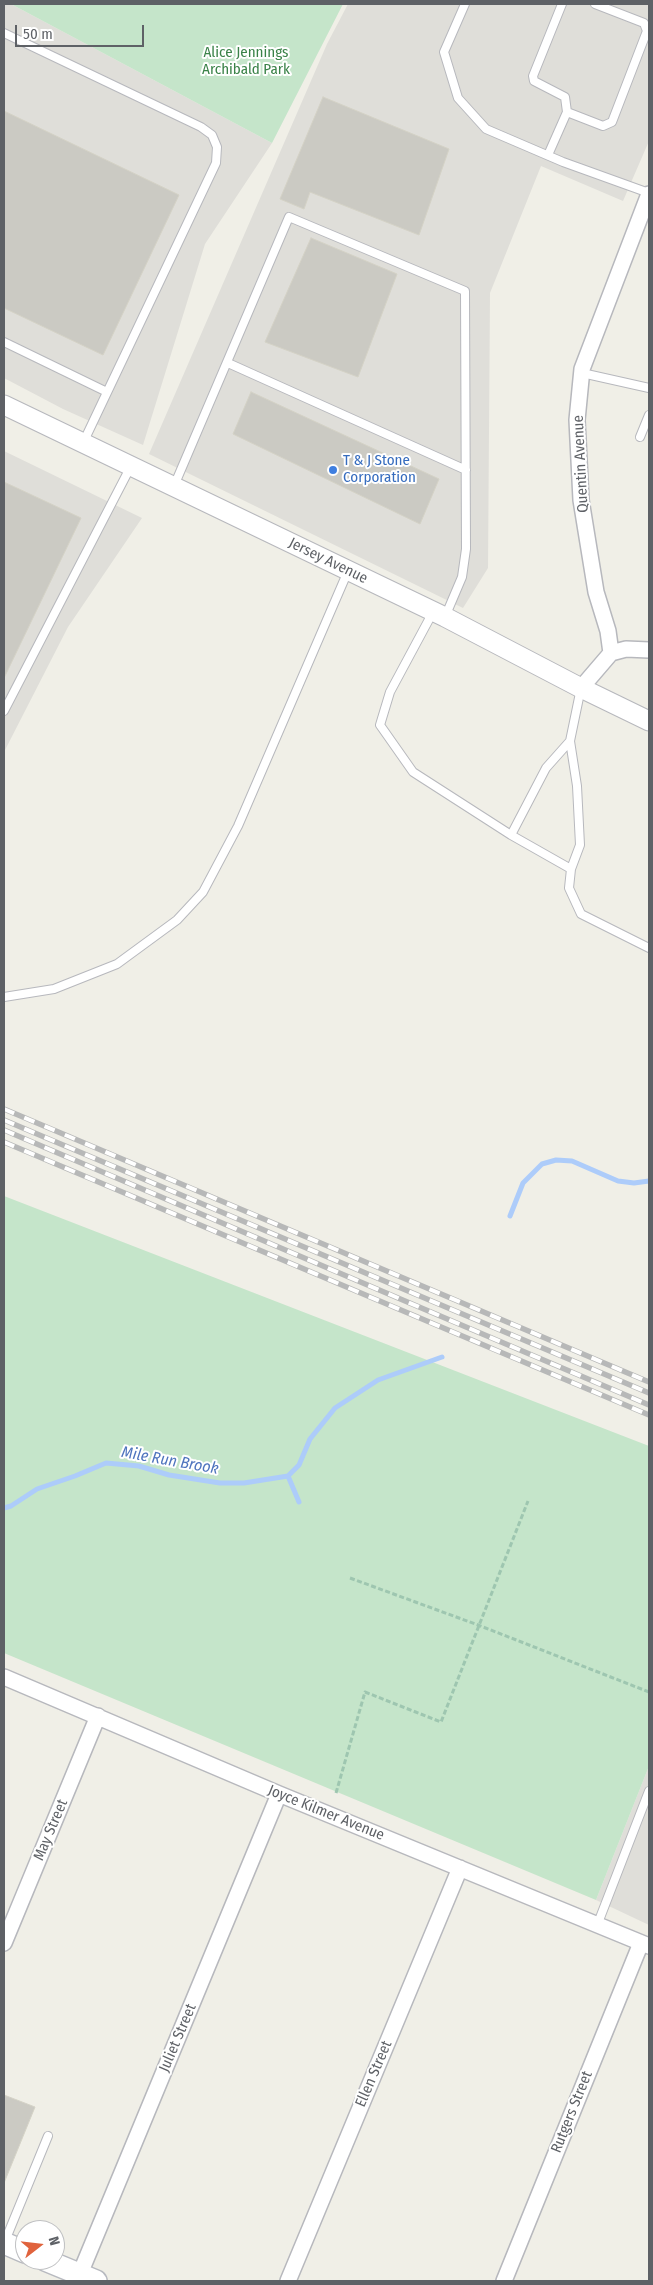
<!DOCTYPE html>
<html>
<head>
<meta charset="utf-8">
<style>
  body { margin:0 }
  #map { position:relative; width:653px; height:2285px; overflow:hidden; background:#f0efe7; font-family:"Fira Sans Condensed",sans-serif }
  canvas { display:block }
  .frame { position:absolute; inset:0; border:5px solid #5e6166; pointer-events:none }
  .north { position:absolute; left:15px; top:2220px; width:50px; height:50px; box-sizing:border-box; background:#fff; border:1px solid #bfc0c2; border-radius:50%; rotate:74deg; font-size:14px; font-weight:700; line-height:20px; text-align:center; color:#5e6166 }
  .north::after { content:''; display:block; margin:auto; width:18px; height:22px; background:#e0633d; clip-path:polygon(50% 0,100% 100%,50% 72%,0 100%) }
  .scale { position:absolute; left:15px; top:25px; width:129px; height:22px; box-sizing:border-box; border:2px solid #5e6166; border-top:0; padding-left:6px; font-size:15px; line-height:18px; white-space:nowrap; color:#5e6166; -webkit-text-stroke:4px #fff; paint-order:stroke }
</style>
</head>
<body>
<div id="map">
<canvas width="653" height="2285"></canvas>
<div class="frame"></div>
<div class="north">N</div>
<div class="scale">50 m</div>
</div>
<script>
const c = document.querySelector('canvas').getContext('2d');
c.lineJoin = 'round';
function paint(path, color) { c.fillStyle = color; c.fill(path, 'evenodd'); }
const poly = rows => new Path2D(rows.map(r => 'M' + r).join(''));
function strokePath(path, color, width, dash) { c.strokeStyle = color; c.lineWidth = width; c.lineCap = dash ? 'butt' : 'round'; c.setLineDash(dash || []); c.stroke(path); }
function drawText(font, color, halo, rows, align = 'center') {
  c.font = font + ' "Fira Sans Condensed",sans-serif'; c.lineWidth = 4; c.setLineDash([]); c.textBaseline = 'middle'; c.strokeStyle = halo; c.fillStyle = color; for (const [text, x, y, turn = 0] of rows) {
    c.save(); c.translate(x, y); c.rotate((+turn || 0) * Math.PI / 180); c.textAlign = isNaN(turn) ? turn : align; if (halo) c.strokeText(text, 0, 0); c.fillText(text, 0, 0); c.restore();
  }
}
const industrial = poly([
  [4,4,11,4,272,143,205,244,143,445,63,409,4,378],
  [348,4,649,4,649,141,623,201,541,166,490,293,488,568,463,608,149,454,327,44],
  [4,451,142,518,68,627,4,752],
  [649,1766,649,1925,596,1900]
]);
const green = poly([
  [11,4,343,4,272,143],
  [4,1196,649,1446,649,1766,596,1900,4,1653]
]);
const stream = poly([
  [510,1216,523,1183,542,1164,556,1160,572,1161,618,1181,634,1183,649,1181],
  [288,1476,299,1502],
  [4,1508,11,1506,37,1489,75,1476,106,1463,139,1466,169,1475,220,1483,244,1483,288,1476,299,1465,310,1439,335,1408,378,1380,442,1357]
]);
const building = poly([
  [323,97,449,149,419,235,310,192,304,209,280,199,323,97],
  [4,111,179,195,103,355,4,308,4,111],
  [311,238,397,274,358,377,265,342,311,238],
  [251,392,439,479,420,524,233,434,251,392],
  [4,482,81,518,4,678,4,482],
  [4,2095,35,2107,4,2183,4,2095]
]);
const path = poly([
  [350,1578,478,1625,649,1692],
  [336,1793,365,1692,441,1722,528,1501]
]);
const service = poly([
  [465,4,444,52,458,98,486,129,563,162,649,193],
  [4,33,201,127,212,135,217,147,216,163,83,443],
  [567,112,603,126,612,122,647,31,644,23,595,4],
  [548,155,567,112,565,97,534,81,533,76,562,4],
  [4,342,107,392],
  [228,363,466,470],
  [582,373,649,388],
  [640,437,649,415],
  [174,486,289,217,465,291,466,549,462,577,445,617],
  [433,612,390,692,380,725,413,772,511,835,546,768,570,741,581,688],
  [4,711,131,466],
  [570,741,577,786,580,845,571,869,569,888,581,914,649,948],
  [511,835,571,869],
  [4,997,54,989,117,964,177,920,203,892,238,826,348,571],
  [598,1923,649,1791],
  [5,2241,48,2136]
]);
const minor = poly([
  [611,653,608,631,596,592,581,500,577,420,582,369,649,194],
  [581,688,611,653,626,649,649,650],
  [4,1677,279,1794,649,1946],
  [4,1943,98,1716],
  [77,2281,279,1794],
  [288,2281,460,1868],
  [504,2281,641,1943]
]);
const tertiary = poly([
  [4,405,445,617,581,688,649,721]
]);
const secondary = poly([
  [4,2243,25,2252],
  [45,2260,96,2281]
]);
const rail = poly([
  [4,1109,649,1382],
  [4,1120,649,1393],
  [4,1130,649,1405],
  [4,1142,649,1415]
]);
const markers = [
  [333,470,5,"#3f7fe0"]
];
const parkNames = [
  ["Alice Jennings",246,53],
  ["Archibald Park",246,70]
];
const shopNames = [
  ["T & J Stone",343,461],
  ["Corporation",343,478]
];
const streetNames = [
  ["Quentin Avenue",581,464,-93],
  ["Jersey Avenue",328,561,26],
  ["Joyce Kilmer Avenue",326,1813,22],
  ["May Street",51,1830,-67],
  ["Juliet Street",178,2038,-67],
  ["Ellen Street",374,2074,-67],
  ["Rutgers Street",572,2112,-68]
];
const waterNames = [
  ["Mile Run Brook",170,1461,10]
];
paint(industrial, '#dfded9');
paint(green, '#c5e5ca');
strokePath(stream, '#adccfa', 5);
paint(building, '#cbcac3');
strokePath(building, '#d4d2c6', 1);
strokePath(service, '#b7b8bd', 10);
strokePath(minor, '#b7b8bd', 18);
strokePath(tertiary, '#b7b8bd', 21);
strokePath(secondary, '#b8bac0', 24);
strokePath(path, '#9ec6b0', 3, [5, 2.5]);
strokePath(service, '#fff', 8);
strokePath(minor, '#fff', 15);
strokePath(tertiary, '#fff', 19);
strokePath(secondary, '#fff', 21);
strokePath(rail, '#b7b8b8', 5.5);
strokePath(rail, '#fff', 4, [11]);
for (const [x, y, r, color] of markers) { const dot = new Path2D(); dot.arc(x, y, r, 0, 2 * Math.PI); c.fillStyle = color; c.fill(dot); strokePath(dot, '#fff', 2); }
drawText('15px', '#3a8248', '#fff', parkNames);
drawText('15px', '#366cbe', '#fff', shopNames, 'left');
drawText('15px', '#5e6166', '#fff', streetNames);
drawText('italic 16px', '#4f74be', '#fff', waterNames);
</script>
</body>
</html>
